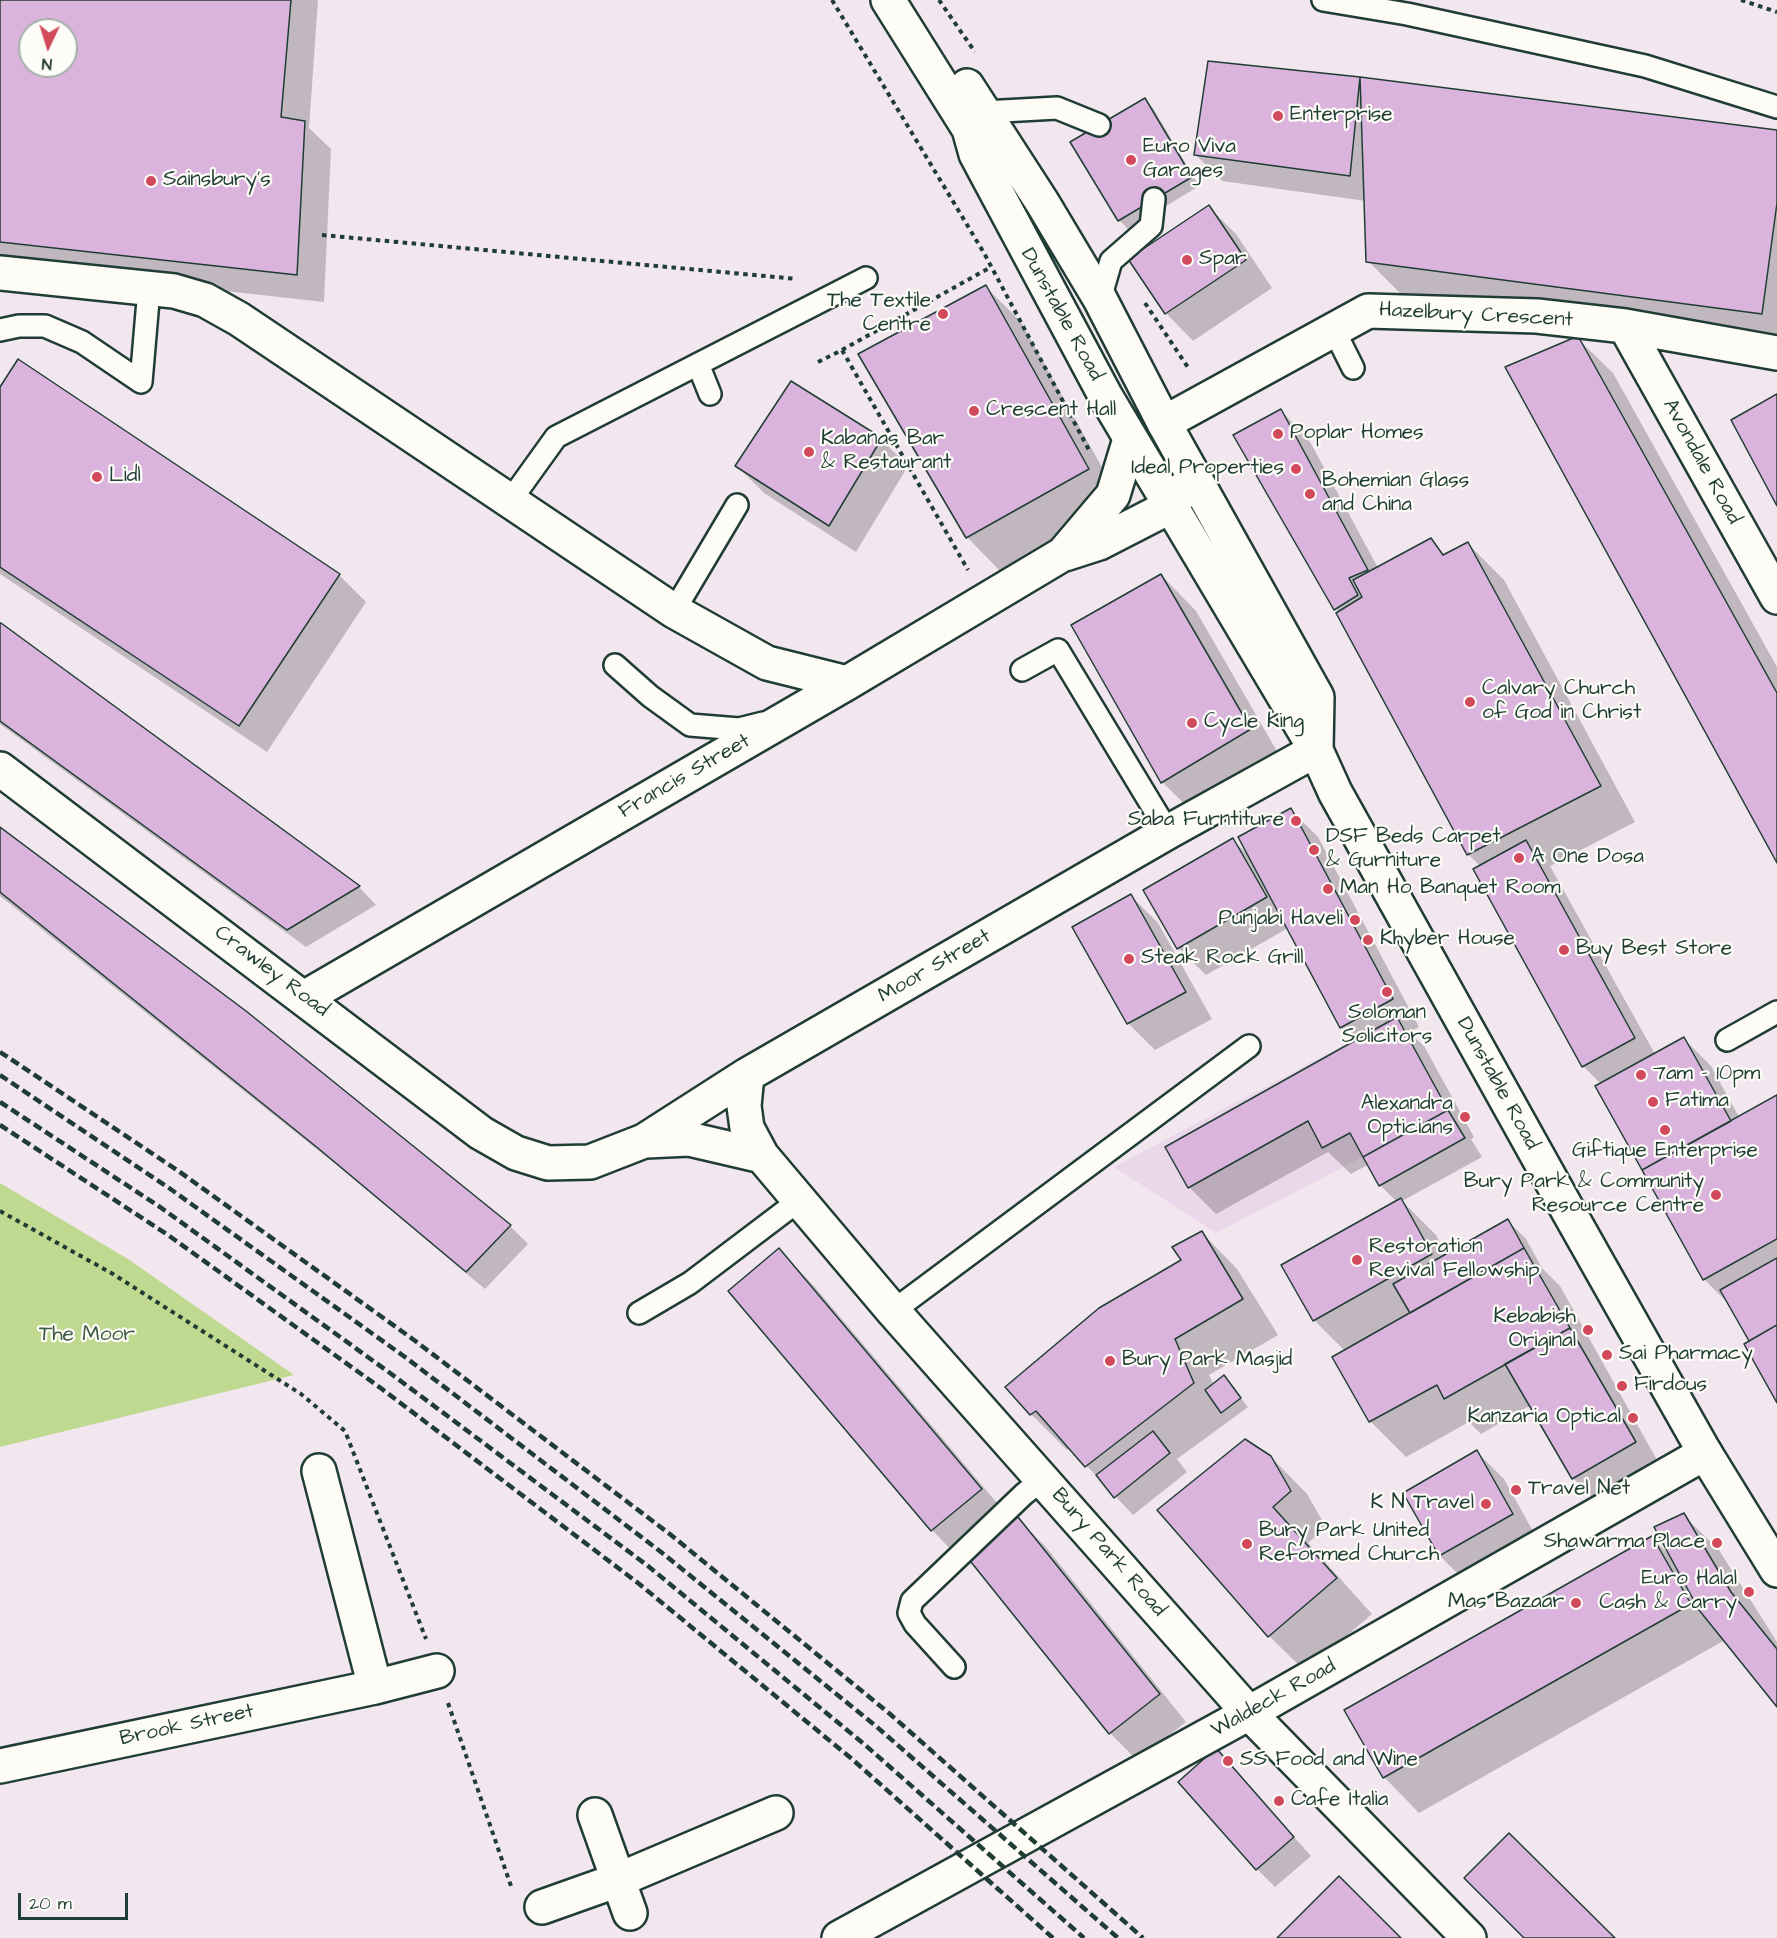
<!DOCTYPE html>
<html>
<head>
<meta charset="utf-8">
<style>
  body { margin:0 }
  #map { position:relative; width:1777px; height:1938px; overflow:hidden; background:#f2e6ef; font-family:"Architects Daughter",sans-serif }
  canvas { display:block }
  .north { position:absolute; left:18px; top:18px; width:60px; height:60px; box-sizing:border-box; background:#fdfcf7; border:2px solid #a4b0a9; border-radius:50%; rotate:184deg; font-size:16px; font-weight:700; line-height:24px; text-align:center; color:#1f3d34 }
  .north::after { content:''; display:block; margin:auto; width:21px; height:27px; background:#d1495b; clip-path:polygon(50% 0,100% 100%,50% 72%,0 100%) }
  .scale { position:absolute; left:18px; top:1893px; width:110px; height:27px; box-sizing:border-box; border:3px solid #1f3d34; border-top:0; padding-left:8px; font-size:18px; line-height:21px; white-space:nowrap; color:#1f3d34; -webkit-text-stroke:4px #fdfcf7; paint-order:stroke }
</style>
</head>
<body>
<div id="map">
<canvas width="1777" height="1938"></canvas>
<div class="north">N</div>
<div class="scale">20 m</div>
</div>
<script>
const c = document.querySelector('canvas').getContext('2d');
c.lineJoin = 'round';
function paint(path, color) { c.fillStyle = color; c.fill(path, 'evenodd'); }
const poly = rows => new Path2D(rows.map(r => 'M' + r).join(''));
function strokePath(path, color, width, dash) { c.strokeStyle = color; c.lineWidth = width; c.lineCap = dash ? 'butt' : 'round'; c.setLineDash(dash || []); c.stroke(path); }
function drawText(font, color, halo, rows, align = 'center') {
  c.font = font + ' "Architects Daughter",sans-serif'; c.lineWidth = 4.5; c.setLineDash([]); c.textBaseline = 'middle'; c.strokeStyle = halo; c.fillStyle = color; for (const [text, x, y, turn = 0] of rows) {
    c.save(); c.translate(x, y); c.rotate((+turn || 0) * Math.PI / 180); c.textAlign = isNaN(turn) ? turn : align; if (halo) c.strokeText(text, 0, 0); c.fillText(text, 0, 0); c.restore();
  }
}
const built = poly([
  [1397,1017,1448,1110,1363,1157,1216,1233,1114,1167]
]);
const green = poly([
  [0,1183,128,1259,294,1375,0,1447]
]);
const shadow = poly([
  [0,0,318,0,309,128,331,149,324,302,0,266],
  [30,30,66,30,66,66,30,66],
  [1359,78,1777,132,1777,346,1404,297,1368,261,1366,201,1222,181,1195,154],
  [1144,100,1153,108,1199,186,1128,229,1119,220,1073,142],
  [1209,207,1236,234,1272,288,1193,341,1166,313],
  [986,287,1021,322,1123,505,1002,573,967,537],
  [1577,338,1613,373,1777,667,1777,860],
  [0,390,339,575,366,602,267,752,0,574],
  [1281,411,1308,438,1378,568,1431,540,1445,555,1468,544,1504,580,1635,822,1550,866,1655,1054,1684,1039,1711,1066,1739,1117,1777,1096,1777,1400,1751,1341,1730,1305,1704,1279,1601,1084,1583,1066,1481,867,1468,854,1339,613,1235,436],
  [881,439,908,466,856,552,764,493,737,466],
  [1161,575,1196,611,1285,765,1198,817,1162,782],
  [0,625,359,887,376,905,306,947,0,724],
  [1291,810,1318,837,1419,1027,1409,1032,1424,1046,1474,1137,1471,1139,1482,1157,1402,1201,1436,1235,1447,1255,1508,1221,1526,1239,1542,1268,1560,1286,1662,1469,1600,1505,1573,1478,1531,1405,1481,1434,1469,1422,1406,1457,1371,1422,1334,1358,1345,1351,1314,1320,1283,1266,1397,1202,1380,1185,1369,1164,1351,1174,1328,1152,1216,1214,1189,1187,1356,1042,1341,1027,1288,928,1206,975,1178,948,1145,890,1233,840,1249,856],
  [0,829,510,1226,528,1244,485,1289,339,1167,0,896],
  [1131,896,1158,923,1212,1019,1155,1050,1128,1023],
  [1202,1233,1237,1269,1278,1335,1209,1375,1214,1385,1224,1377,1248,1407,1177,1459,1187,1472,1133,1515,1070,1448,1067,1450,1031,1414,1008,1387,1183,1261],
  [779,1250,814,1286,1013,1522,1018,1519,1045,1546,1186,1722,1137,1760,1110,1733,972,1562,967,1566,932,1530],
  [1477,1452,1504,1479,1539,1542,1467,1583,1440,1556,1405,1494],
  [1271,1457,1307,1494,1326,1527,1308,1543,1372,1614,1305,1671,1269,1636],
  [1683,1515,1719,1550,1777,1642,1777,1704,1725,1640,1419,1813,1384,1777,1652,1538,1670,1555],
  [1216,1750,1311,1856,1275,1887,1257,1869]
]);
const building = poly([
  [0,0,291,0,281,117,305,121,297,275,0,242,0,0],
  [30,30,66,30,66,66,30,66,30,30],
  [1208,61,1360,77,1350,176,1194,155,1208,61],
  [1360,77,1777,130,1777,203,1762,314,1366,262,1360,77],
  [1145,98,1192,177,1118,221,1070,142,1145,98],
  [1209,205,1246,260,1165,314,1128,259,1209,205],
  [986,285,1089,469,966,538,858,354,986,285],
  [1578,336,1777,693,1777,863,1505,367,1578,336],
  [18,359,340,574,239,726,0,567,0,387,18,359],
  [791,381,882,438,829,526,735,466,791,381],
  [1777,394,1777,506,1731,420,1777,394],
  [1281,409,1368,570,1349,578,1358,595,1334,610,1233,435,1281,409],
  [1431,538,1443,555,1468,542,1601,786,1467,855,1336,613,1362,597,1353,580,1431,538],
  [1161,574,1251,729,1161,783,1071,625,1161,574],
  [0,623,1,623,360,886,287,930,0,721,0,623],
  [1291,808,1393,999,1340,1028,1238,837,1291,808],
  [0,827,246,1011,511,1225,466,1272,319,1149,0,892,0,827],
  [1233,838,1267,897,1177,949,1143,890,1233,838],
  [1526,840,1635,1038,1582,1067,1473,869,1526,840],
  [1131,894,1186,992,1127,1024,1072,927,1131,894],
  [1397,1017,1448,1110,1363,1157,1350,1133,1322,1148,1308,1121,1188,1188,1165,1147,1397,1017],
  [1684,1037,1731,1121,1642,1170,1595,1086,1684,1037],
  [1777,1095,1777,1239,1703,1280,1642,1170,1777,1095],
  [1448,1110,1465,1138,1379,1186,1363,1157,1448,1110],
  [1401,1198,1432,1254,1313,1321,1281,1265,1401,1198],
  [1508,1219,1524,1248,1410,1313,1393,1284,1508,1219],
  [1202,1231,1243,1299,1175,1339,1194,1383,1085,1467,1036,1411,1030,1415,1005,1387,1099,1308,1181,1260,1172,1247,1202,1231],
  [779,1248,982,1489,931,1531,728,1291,779,1248],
  [1524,1248,1570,1328,1444,1399,1437,1385,1369,1422,1332,1357,1524,1248],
  [1777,1258,1777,1325,1749,1341,1720,1290,1777,1258],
  [1777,1325,1777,1403,1744,1344,1777,1325],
  [1570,1328,1636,1442,1572,1479,1505,1364,1570,1328],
  [1224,1375,1241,1398,1221,1413,1205,1390,1224,1375],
  [1153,1431,1170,1453,1114,1498,1096,1475,1153,1431],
  [1245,1439,1271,1456,1291,1491,1273,1507,1337,1578,1268,1637,1157,1510,1245,1439],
  [1477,1450,1513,1514,1439,1556,1403,1493,1477,1450],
  [1684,1513,1731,1592,1777,1649,1777,1707,1699,1610,1654,1527,1684,1513],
  [1018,1517,1160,1694,1109,1734,967,1557,1018,1517],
  [1652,1536,1691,1604,1383,1778,1344,1710,1652,1536],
  [1216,1748,1294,1837,1256,1870,1178,1782,1216,1748],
  [1509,1833,1615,1938,1524,1938,1464,1878,1509,1833],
  [1339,1876,1401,1938,1277,1938,1339,1876]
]);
const path = poly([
  [832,0,984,253,1089,450],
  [939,0,975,52],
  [1741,0,1777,12],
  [322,235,797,279],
  [1145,303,1189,369],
  [842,350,991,267],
  [818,362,842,350,968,570],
  [0,1211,113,1274,301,1394,345,1431,426,1639],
  [448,1703,512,1889]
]);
const service = poly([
  [1323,0,1407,14,1645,66,1777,107],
  [984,112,1057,108,1099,125],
  [1100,299,1111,261,1151,226,1154,199],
  [0,330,19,326,45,326,82,342,141,382,149,289],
  [1334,330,1353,368],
  [698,364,710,394],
  [510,501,556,437,866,278],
  [674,611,737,505],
  [615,665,650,696,690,725,739,729,763,723],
  [1022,670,1058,650,1168,832],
  [1727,1040,1777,1012],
  [893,1311,1249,1046],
  [639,1313,690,1283,801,1199],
  [954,1667,915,1624,909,1613,912,1601,1024,1494,1043,1479]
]);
const minor = poly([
  [0,273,174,291,205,300,239,319,674,611,767,663,847,683],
  [1625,326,1777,597],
  [1164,423,1368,311,1537,316,1625,326,1777,353],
  [1065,554,1099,543,1171,506,1187,485],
  [0,769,481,1133,516,1153,548,1163,590,1162,644,1141,747,1075,1168,832,1316,750],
  [304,998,847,683,1063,554,1113,495,1130,439],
  [747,1075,744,1106,747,1128,762,1156,893,1311,1249,1713,1469,1938],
  [646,1141,689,1139,762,1156],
  [319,1471,375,1687],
  [0,1766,375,1687,437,1671],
  [595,1815,630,1913],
  [542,1907,618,1880,776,1813],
  [839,1938,1249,1713,1705,1453]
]);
const primary = poly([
  [888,0,969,129,976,154,1106,397,1316,750,1335,792,1566,1207,1705,1453,1777,1570],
  [967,86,1042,202,1100,299,1164,423,1317,697,1316,750]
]);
const rail = poly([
  [0,1052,177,1170,414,1340,671,1535,890,1714,1143,1938],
  [0,1075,169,1188,405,1357,661,1552,877,1727,1118,1938],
  [0,1102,160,1207,390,1373,648,1566,864,1744,1084,1938],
  [0,1125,168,1235,382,1389,638,1583,852,1759,1053,1938]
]);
const markers = [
  [1278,116,6,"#d1495b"],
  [1131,160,6,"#d1495b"],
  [151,181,6,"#d1495b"],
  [1187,260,6,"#d1495b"],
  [943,314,6,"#d1495b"],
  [974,411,6,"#d1495b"],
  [1278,434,6,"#d1495b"],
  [809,452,6,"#d1495b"],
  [1296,469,6,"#d1495b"],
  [97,477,6,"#d1495b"],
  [1310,494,6,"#d1495b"],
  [1470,702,6,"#d1495b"],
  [1192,723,6,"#d1495b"],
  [1296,821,6,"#d1495b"],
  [1314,850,6,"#d1495b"],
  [1519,858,6,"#d1495b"],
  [1328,889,6,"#d1495b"],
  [1355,920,6,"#d1495b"],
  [1368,940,6,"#d1495b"],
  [1564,950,6,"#d1495b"],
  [1129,959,6,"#d1495b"],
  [1387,992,6,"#d1495b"],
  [1641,1075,6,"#d1495b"],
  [1653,1102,6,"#d1495b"],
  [1465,1117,6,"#d1495b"],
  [1665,1130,6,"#d1495b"],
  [1716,1195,6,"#d1495b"],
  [1357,1260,6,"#d1495b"],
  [1588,1330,6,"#d1495b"],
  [1607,1355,6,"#d1495b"],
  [1110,1361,6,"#d1495b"],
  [1622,1386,6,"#d1495b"],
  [1633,1418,6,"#d1495b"],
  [1516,1490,6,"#d1495b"],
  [1486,1504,6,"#d1495b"],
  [1717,1543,6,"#d1495b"],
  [1247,1544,6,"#d1495b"],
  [1749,1592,6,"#d1495b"],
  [1576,1603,6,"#d1495b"],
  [1228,1761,6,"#d1495b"],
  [1279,1801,6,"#d1495b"]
];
const poiNames = [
  ["Enterprise",1290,116],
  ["Euro Viva",1143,148],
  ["Garages",1143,172],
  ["Sainsbury's",163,181],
  ["Spar",1199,260],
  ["The Textile",931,302,"right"],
  ["Centre",931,326,"right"],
  ["Crescent Hall",986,411],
  ["Poplar Homes",1290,434],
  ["Kabanas Bar",821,440],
  ["& Restaurant",821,464],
  ["Ideal Properties",1284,469,"right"],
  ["Lidl",109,477],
  ["Bohemian Glass",1322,482],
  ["and China",1322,506],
  ["Calvary Church",1482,690],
  ["of God in Christ",1482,714],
  ["Cycle King",1204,723],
  ["Saba Furntiture",1284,821,"right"],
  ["DSF Beds Carpet",1326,838],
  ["& Gurniture",1326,862],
  ["A One Dosa",1531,858],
  ["Man Ho Banquet Room",1340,889],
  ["Punjabi Haveli",1343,920,"right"],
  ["Khyber House",1380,940],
  ["Buy Best Store",1576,950],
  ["Steak Rock Grill",1141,959],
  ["Soloman",1387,1014,"center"],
  ["Solicitors",1387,1038,"center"],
  ["7am - 10pm",1653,1075],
  ["Fatima",1665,1102],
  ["Alexandra",1453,1105,"right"],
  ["Opticians",1453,1129,"right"],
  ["Giftique Enterprise",1665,1152,"center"],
  ["Bury Park & Community",1704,1183,"right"],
  ["Resource Centre",1704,1207,"right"],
  ["Restoration",1369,1248],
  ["Revival Fellowship",1369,1272],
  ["Kebabish",1576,1318,"right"],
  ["Original",1576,1342,"right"],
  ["Sai Pharmacy",1619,1355],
  ["Bury Park Masjid",1122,1361],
  ["Firdous",1634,1386],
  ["Kanzaria Optical",1621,1418,"right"],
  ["Travel Net",1528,1490],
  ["K N Travel",1474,1504,"right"],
  ["Bury Park United",1259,1532],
  ["Reformed Church",1259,1556],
  ["Shawarma Place",1705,1543,"right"],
  ["Euro Halal",1737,1580,"right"],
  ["Cash & Carry",1737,1604,"right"],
  ["Mas Bazaar",1564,1603,"right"],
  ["SS Food and Wine",1240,1761],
  ["Cafe Italia",1291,1801]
];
const streetNames = [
  ["Dunstable Road",1061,315,61],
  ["Hazelbury Crescent",1476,316,3],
  ["Avondale Road",1701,462,61],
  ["Francis Street",685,777,-30],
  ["Moor Street",935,967,-30],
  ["Crawley Road",271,972,37],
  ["Dunstable Road",1497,1084,61],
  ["Bury Park Road",1108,1553,49],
  ["Waldeck Road",1274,1699,-29],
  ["Brook Street",187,1726,-12]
];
const parkNames = [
  ["The Moor",87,1336]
];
paint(built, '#ebd7ea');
paint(green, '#bfd990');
paint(shadow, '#0003');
paint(building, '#dab4dd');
strokePath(building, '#1f3d34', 1.5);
strokePath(service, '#1f3d34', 26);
strokePath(minor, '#1f3d34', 38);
strokePath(primary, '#1f3d34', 38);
strokePath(path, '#1f3d34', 4, [4.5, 4.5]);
strokePath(service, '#fdfcf7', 21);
strokePath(minor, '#fdfcf7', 33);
strokePath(primary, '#fdfcf7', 33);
strokePath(rail, '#1f3d34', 4.5, [9, 4.5]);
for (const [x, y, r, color] of markers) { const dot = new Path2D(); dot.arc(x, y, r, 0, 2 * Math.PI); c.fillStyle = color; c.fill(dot); strokePath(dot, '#fdfcf7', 2); }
drawText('21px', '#1f3d34', '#fdfcf7', poiNames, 'left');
drawText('21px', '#1f3d34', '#fdfcf7', streetNames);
drawText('21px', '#3f5c46', '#fdfcf7', parkNames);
</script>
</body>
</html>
